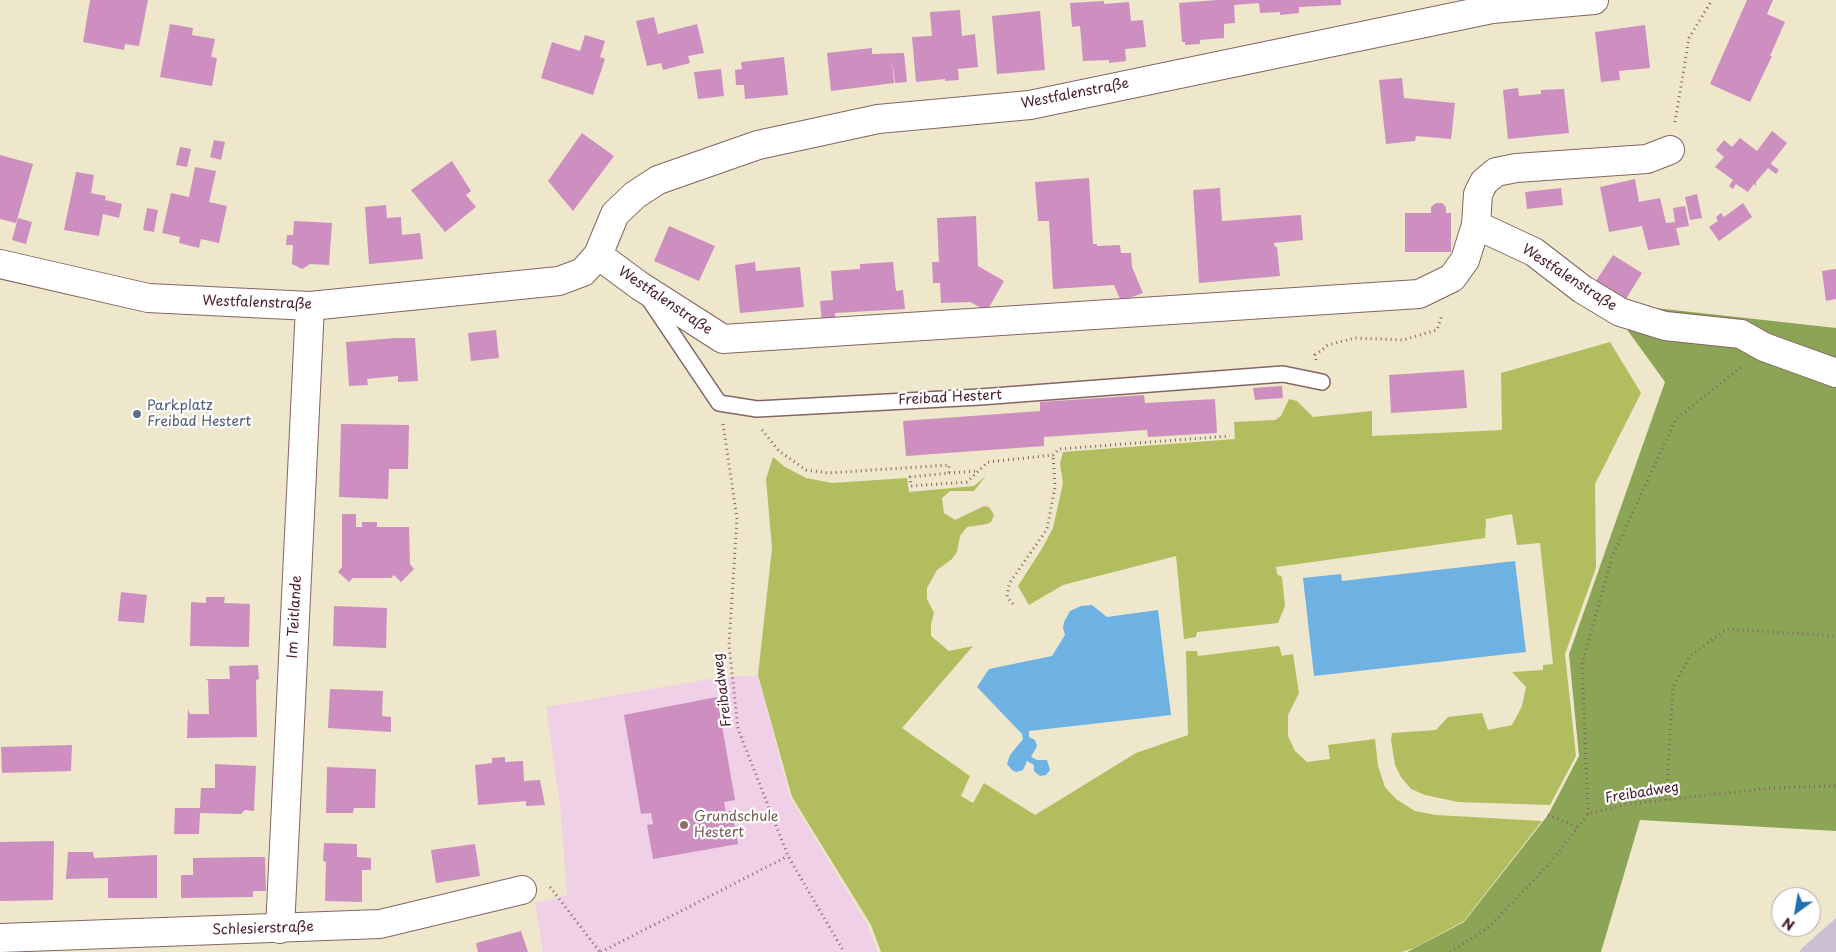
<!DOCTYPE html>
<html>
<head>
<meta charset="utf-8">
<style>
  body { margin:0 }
  #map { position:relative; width:1836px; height:952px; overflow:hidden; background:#eee7cb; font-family:"Playpen Sans",sans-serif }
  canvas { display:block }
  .north { position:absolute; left:1771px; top:887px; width:50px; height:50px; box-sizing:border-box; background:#fff; border:1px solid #b7a5aa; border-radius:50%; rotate:212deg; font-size:14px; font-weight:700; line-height:20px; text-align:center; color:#4a1f2b }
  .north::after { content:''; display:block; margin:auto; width:18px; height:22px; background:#1f6fb2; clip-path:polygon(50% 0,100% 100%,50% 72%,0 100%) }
</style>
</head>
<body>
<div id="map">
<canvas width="1836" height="952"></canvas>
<div class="north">N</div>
</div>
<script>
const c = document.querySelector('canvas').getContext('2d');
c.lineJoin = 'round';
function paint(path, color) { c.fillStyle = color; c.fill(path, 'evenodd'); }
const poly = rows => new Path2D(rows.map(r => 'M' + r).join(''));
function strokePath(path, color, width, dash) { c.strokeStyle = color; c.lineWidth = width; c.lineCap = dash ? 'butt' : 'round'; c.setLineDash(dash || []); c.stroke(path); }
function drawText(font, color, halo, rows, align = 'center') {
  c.font = font + ' "Playpen Sans",sans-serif'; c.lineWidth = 4.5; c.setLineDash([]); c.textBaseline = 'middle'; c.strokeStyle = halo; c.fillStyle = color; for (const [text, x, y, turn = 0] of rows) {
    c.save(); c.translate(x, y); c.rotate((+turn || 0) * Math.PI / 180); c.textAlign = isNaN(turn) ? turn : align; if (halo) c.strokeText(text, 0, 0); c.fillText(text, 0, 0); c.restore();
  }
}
const built = poly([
  [758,675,790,797,867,924,878,952,543,952,535,903,567,895,560,806,546,707,721,677]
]);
const industrial = poly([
  [1836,918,1836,952,1800,952,1801,949]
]);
const green = poly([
  [1610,342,1641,393,1595,484,1596,568,1565,654,1576,756,1550,805,1458,802,1425,795,1411,789,1401,777,1395,765,1391,740,1392,733,1436,730,1448,717,1482,713,1488,730,1512,725,1522,706,1526,687,1512,672,1543,670,1543,665,1553,664,1540,543,1517,545,1512,514,1486,519,1485,538,1276,567,1277,574,1282,577,1285,606,1278,623,1197,632,1196,637,1184,639,1176,556,1063,585,1029,605,1018,586,1043,547,1053,528,1063,483,1060,464,1063,452,1235,439,1234,422,1275,420,1281,416,1289,399,1297,401,1313,417,1372,411,1372,436,1502,430,1501,373],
  [773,457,785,467,806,478,832,483,907,478,909,492,974,486,986,476,974,491,950,491,942,498,944,513,955,520,984,506,989,507,994,515,991,522,987,524,967,527,960,536,957,552,952,559,937,570,927,588,927,599,934,613,931,624,931,636,949,651,973,646,902,728,970,776,961,796,973,803,984,783,1035,815,1136,753,1188,735,1186,651,1197,651,1198,656,1279,646,1282,656,1293,654,1299,693,1288,715,1288,736,1295,751,1307,762,1330,759,1328,745,1375,739,1378,766,1385,787,1396,799,1415,811,1436,815,1542,821,1464,921,1414,948,1402,952,881,952,871,925,792,797,758,675,772,548,766,479]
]);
const forest = poly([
  [1628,305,1836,328,1836,831,1640,820,1601,952,1407,952,1464,922,1548,815,1579,756,1569,654,1665,382,1623,324]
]);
const water = poly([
  [1515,561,1526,652,1314,676,1303,578,1341,574,1342,581],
  [1092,605,1107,617,1158,610,1171,715,1029,731,1029,737,1035,740,1037,746,1031,757,1037,760,1047,760,1050,770,1046,775,1040,776,1034,771,1034,765,1027,761,1023,770,1016,772,1012,770,1007,764,1010,755,1023,739,1022,734,977,687,989,669,1052,656,1065,635,1063,628,1064,622,1070,611,1081,606]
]);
const building = poly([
  [90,0,148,0,139,46,125,44,124,50,83,42],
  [1217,0,1341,0,1341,5,1299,7,1299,13,1280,15,1280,12,1260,13,1259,3,1234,5,1235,23,1224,24,1224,38,1200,40,1200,44,1185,45,1185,42,1182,42,1179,3],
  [1747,0,1773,0,1767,14,1785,22,1770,56,1772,56,1750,102,1710,84],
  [1104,1,1104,4,1129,2,1131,21,1143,20,1146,47,1125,49,1126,61,1109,63,1109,60,1083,61,1080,26,1072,27,1070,3],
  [960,10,962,36,975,34,978,67,958,69,959,80,945,81,945,79,916,82,912,37,932,36,930,12],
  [1040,11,1045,70,997,74,992,16],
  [654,17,658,34,697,24,704,53,688,56,690,63,663,70,661,63,647,66,636,21],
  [170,24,193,28,192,35,215,39,211,57,217,58,212,86,160,77],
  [1645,25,1650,68,1619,71,1620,80,1601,82,1595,32],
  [585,35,605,41,600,57,605,59,593,95,541,78,552,42,580,51],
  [872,48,872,54,904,53,907,82,895,83,892,59,894,83,831,91,827,53],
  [784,57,788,95,745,99,744,85,736,85,735,70,742,69,741,62],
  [721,69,724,96,698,99,694,72],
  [1402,78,1404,98,1455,103,1451,139,1416,136,1415,141,1386,144,1379,80],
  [1518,88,1519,96,1541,94,1541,90,1564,89,1569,133,1508,139,1503,90],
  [1772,131,1787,143,1772,162,1771,164,1779,170,1776,174,1768,168,1756,182,1756,186,1754,184,1748,192,1736,184,1733,189,1729,186,1733,180,1715,167,1724,157,1716,150,1724,140,1732,147,1740,138,1757,151],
  [582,133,614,156,573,211,548,181],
  [214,140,225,142,221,160,210,157],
  [180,147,191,149,187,167,176,165],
  [0,155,33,164,16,223,0,219],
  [452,161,471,191,466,195,476,207,445,232,411,190],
  [195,167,216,171,209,202,227,206,219,243,201,239,199,248,179,243,180,237,162,233,171,193,189,197],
  [76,172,94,175,91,193,106,196,105,200,122,204,119,218,103,214,99,236,64,230],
  [1089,178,1093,244,1097,244,1097,246,1120,245,1121,253,1131,253,1132,267,1143,293,1121,301,1114,285,1053,289,1049,221,1038,221,1035,182],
  [1635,179,1639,202,1660,198,1666,223,1675,222,1673,208,1685,206,1689,226,1676,228,1680,245,1648,250,1642,226,1609,232,1600,187],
  [1220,188,1222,221,1301,215,1303,240,1274,243,1275,247,1277,247,1280,276,1199,283,1193,190],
  [1561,188,1563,205,1527,209,1525,192],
  [1697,194,1702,218,1690,220,1685,197],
  [1436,203,1442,203,1446,207,1446,213,1451,213,1451,252,1405,252,1405,213,1431,213,1431,207],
  [1743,203,1752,217,1719,241,1709,227,1718,221,1716,217,1721,213,1724,217],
  [386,205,387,218,401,217,402,235,420,233,423,259,369,264,365,207],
  [147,208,158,210,154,232,143,230],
  [976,216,978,266,1004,281,987,311,970,302,941,303,940,283,933,283,932,262,939,262,937,218],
  [18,218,32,222,26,244,12,240],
  [294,221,332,223,329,265,310,264,302,269,292,264,293,245,286,245,287,235,293,235],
  [669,226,715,246,699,281,654,261],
  [1613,255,1642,273,1626,299,1596,281],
  [755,262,756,271,800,267,804,307,740,313,735,265],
  [893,262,896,291,903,290,905,309,835,313,836,323,822,325,820,301,833,300,831,271,860,269,860,264],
  [1836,269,1836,299,1826,301,1822,271],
  [496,330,499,358,471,361,468,333],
  [396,338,415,338,418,381,398,382,398,376,367,379,368,385,349,386,346,342],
  [1464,370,1467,408,1391,413,1389,375],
  [1282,386,1283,398,1255,400,1253,388],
  [1144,395,1145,403,1215,399,1217,433,1148,437,1147,430,1044,437,1044,446,906,456,903,421,1040,411,1040,402],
  [341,424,409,425,408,469,389,469,388,499,339,497],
  [342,514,356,514,356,527,362,527,362,522,377,522,377,527,409,527,410,564,414,569,401,582,394,575,391,578,353,578,349,582,338,572,342,567],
  [121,592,147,595,144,623,118,621],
  [206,597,225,597,224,603,250,604,249,647,190,646,191,602,206,603],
  [334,606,387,608,386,648,333,646],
  [258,665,259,679,256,680,257,737,187,738,188,709,190,714,209,714,208,681,206,679,230,679,229,666],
  [330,689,383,691,382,716,391,717,391,732,328,728],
  [717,697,735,800,724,802,726,812,732,811,738,844,653,859,647,825,653,824,651,813,641,814,624,715],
  [72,745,71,771,2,773,1,747],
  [505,757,505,762,523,761,524,781,540,780,545,805,526,806,526,801,478,805,475,765,492,763,492,758],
  [215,764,256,766,254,811,245,810,241,814,200,813,199,834,174,834,175,808,200,808,201,788,215,788],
  [327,767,376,769,375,808,354,808,353,813,326,813],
  [54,841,53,900,0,901,0,842],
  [324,843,357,844,357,857,371,858,371,870,362,870,362,902,325,901,326,862,323,861],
  [475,844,480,876,436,883,431,850],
  [68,852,93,852,94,858,157,855,157,898,108,898,108,878,66,879],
  [253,857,265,857,266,891,253,891,253,897,181,898,181,875,193,875,193,858],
  [521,931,528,952,478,952,476,943]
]);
const path = poly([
  [1675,122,1689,38,1712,0],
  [1316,360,1315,355,1328,345,1355,338,1403,340,1437,330,1442,315],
  [723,424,737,519,729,645,738,729,788,856,844,952],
  [762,430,779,451,806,470,828,473,949,465,949,473,910,477,911,486,967,482,988,462,1053,455,1059,449,1230,436],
  [949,473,979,471],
  [1013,604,1007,597,1009,584,1047,529,1055,487,1053,455],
  [1666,800,1673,687,1690,656,1727,629,1836,636],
  [1588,814,1582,664,1612,557,1676,419,1741,367],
  [1548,815,1578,827],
  [550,887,600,952],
  [601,952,788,856],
  [1450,952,1488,928,1550,863,1588,814,1628,804,1771,788,1836,786]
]);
const service = poly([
  [649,299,719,403,757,409,980,397,1283,374,1322,382]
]);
const minor = poly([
  [1670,150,1647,159,1516,168,1496,172,1484,182,1478,194,1476,225,1534,252,1582,289,1620,312,1665,326,1741,334,1764,347,1836,373],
  [598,255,615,214,635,195,658,180,758,145,878,119,1030,105,1492,9,1594,0],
  [0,264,148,298,310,306,559,281,583,272,598,255,640,286,723,339,1419,294,1452,278,1465,260,1476,225],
  [280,929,310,306],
  [0,938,380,924,522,890]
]);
const markers = [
  [137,414,5,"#5c6f8a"],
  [684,825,5,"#8d6e63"]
];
const streetNames = [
  ["Westfalenstraße",1075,94,-11],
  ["Westfalenstraße",1569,278,33],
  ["Westfalenstraße",665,301,34],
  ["Westfalenstraße",257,303,2],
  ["Freibad Hestert",950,398,-3],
  ["Im Teitlande",295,617,-87],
  ["Freibadweg",723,690,-97],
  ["Freibadweg",1642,793,-9],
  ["Schlesierstraße",263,929,-2]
];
const serviceNames = [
  ["Parkplatz",147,406],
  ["Freibad Hestert",147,422]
];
const educationNames = [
  ["Grundschule",694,817],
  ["Hestert",694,833]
];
paint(built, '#efd0e6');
paint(industrial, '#cdbed2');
paint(green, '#b1bd5f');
paint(forest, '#8ca456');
paint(water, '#6eb2e4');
paint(building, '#cd8fbf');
strokePath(service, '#836563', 18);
strokePath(minor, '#836563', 30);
strokePath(path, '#836563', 3, [1, 4]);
strokePath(service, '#fff', 15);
strokePath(minor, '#fff', 28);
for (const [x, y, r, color] of markers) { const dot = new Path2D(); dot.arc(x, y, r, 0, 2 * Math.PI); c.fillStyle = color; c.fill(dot); strokePath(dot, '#fff', 2); }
drawText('14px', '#4a1f2b', '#fff', streetNames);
drawText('14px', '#4e5e75', '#fff', serviceNames, 'left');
drawText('14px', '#785e54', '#fff', educationNames, 'left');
</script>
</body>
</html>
